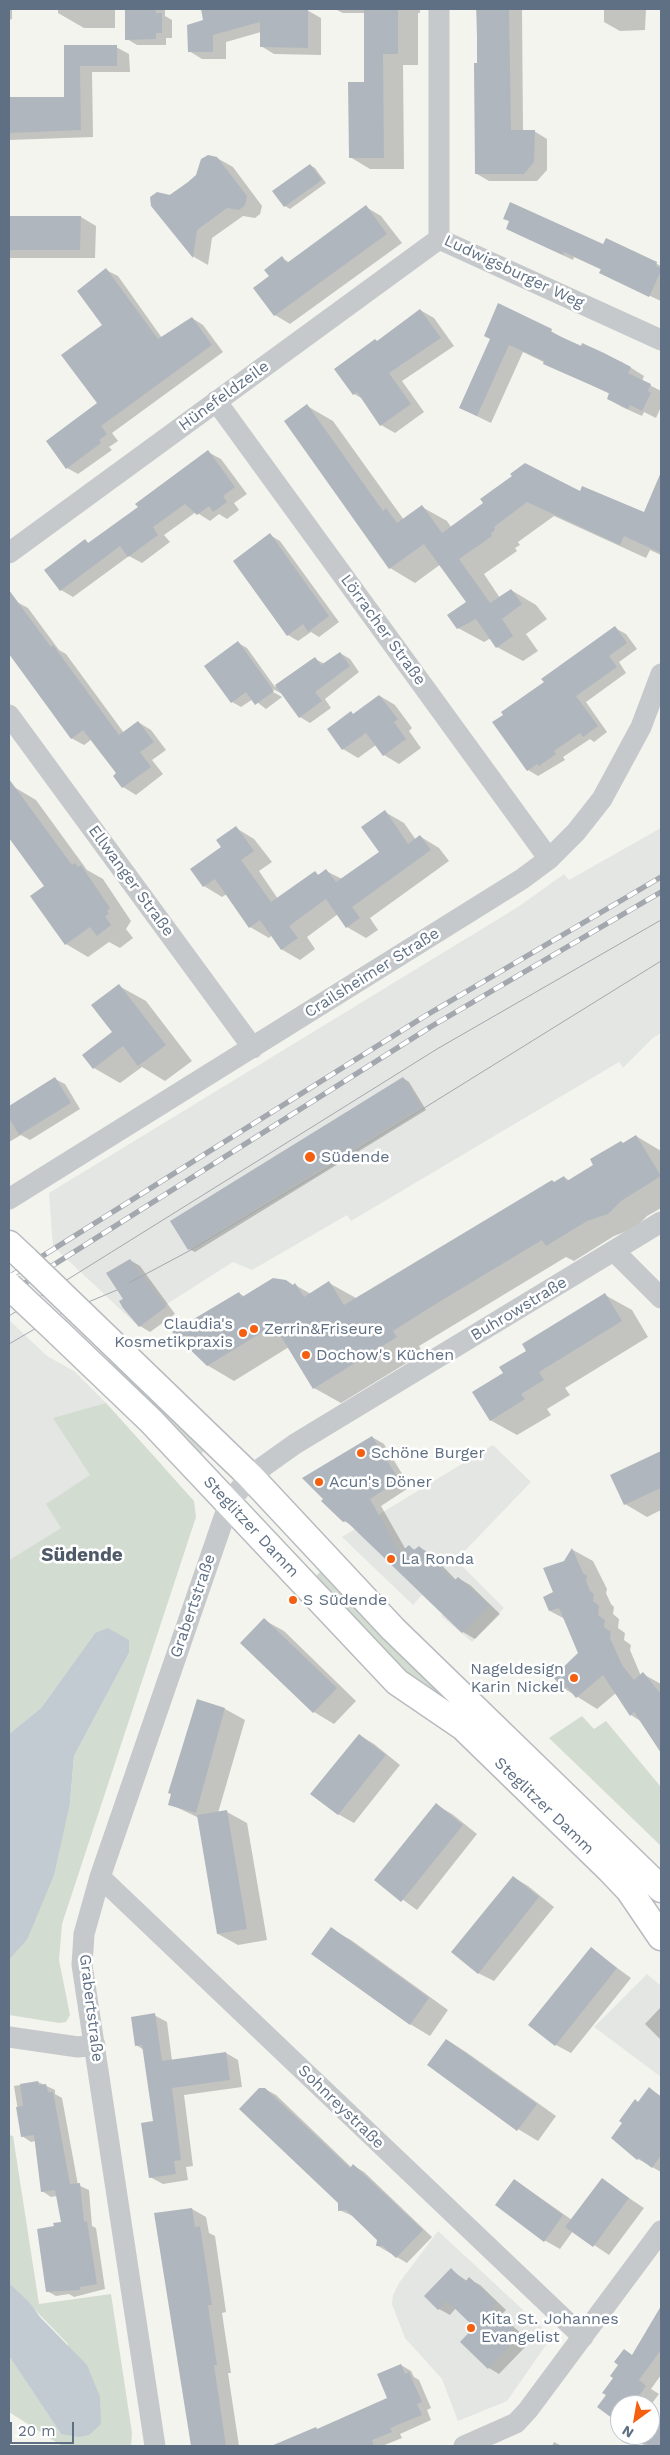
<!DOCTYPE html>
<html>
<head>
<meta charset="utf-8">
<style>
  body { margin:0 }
  #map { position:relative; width:670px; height:2455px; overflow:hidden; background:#f4f4ef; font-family:"Work Sans",sans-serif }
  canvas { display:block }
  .frame { position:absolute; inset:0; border:10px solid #607084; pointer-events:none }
  .north { position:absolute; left:610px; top:2395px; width:50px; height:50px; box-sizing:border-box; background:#fff; border:1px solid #bfc6ce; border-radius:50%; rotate:212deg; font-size:14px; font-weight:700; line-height:20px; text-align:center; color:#607084 }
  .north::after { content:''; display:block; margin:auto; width:18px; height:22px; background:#f45f10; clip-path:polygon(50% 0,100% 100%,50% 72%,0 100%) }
  .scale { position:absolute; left:10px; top:2422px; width:64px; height:22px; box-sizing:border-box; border:2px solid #607084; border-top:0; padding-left:6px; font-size:15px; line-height:18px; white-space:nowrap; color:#607084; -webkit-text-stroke:4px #fff; paint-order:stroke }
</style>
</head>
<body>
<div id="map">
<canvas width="670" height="2455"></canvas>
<div class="frame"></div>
<div class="north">N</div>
<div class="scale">20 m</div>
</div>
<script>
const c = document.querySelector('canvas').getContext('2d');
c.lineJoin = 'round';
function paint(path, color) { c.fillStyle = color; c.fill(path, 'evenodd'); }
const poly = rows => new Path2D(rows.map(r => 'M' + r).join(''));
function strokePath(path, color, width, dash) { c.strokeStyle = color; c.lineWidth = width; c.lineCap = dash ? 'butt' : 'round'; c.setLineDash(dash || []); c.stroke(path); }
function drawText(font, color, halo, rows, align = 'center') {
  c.font = font + ' "Work Sans",sans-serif'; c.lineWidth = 5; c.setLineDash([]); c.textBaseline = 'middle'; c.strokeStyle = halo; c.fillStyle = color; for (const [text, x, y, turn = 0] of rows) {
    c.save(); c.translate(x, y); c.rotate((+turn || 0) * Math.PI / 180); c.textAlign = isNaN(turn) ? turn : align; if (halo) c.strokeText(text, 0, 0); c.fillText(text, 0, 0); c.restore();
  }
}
const built = poly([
  [661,828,661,1033,653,1038,623,1068,619,1062,351,1221,347,1215,252,1270,233,1262,170,1302,139,1327,53,1246,49,1193,518,907,564,874,569,880],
  [9,1320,47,1356,74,1371,106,1403,163,1466,9,1560],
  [493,1445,531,1482,456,1560,504,1608,472,1642,441,1616,442,1614,422,1595,413,1605,342,1537],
  [647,1974,661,1986,661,2077,594,2027],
  [438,2231,549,2334,551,2338,507,2401,458,2421,442,2379,405,2338,392,2304,393,2295,399,2283]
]);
const green = poly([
  [115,1360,208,1447,200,1455,106,1361],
  [106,1403,194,1501,196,1517,62,1924,59,1960,70,2015,66,2022,59,2023,9,2015,9,1960,27,1940,70,1803,74,1756,129,1653,95,1633,41,1708,9,1734,9,1560,61,1528,46,1504,90,1475,53,1418],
  [322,1570,451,1706,414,1680,316,1576],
  [582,1716,594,1729,606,1721,661,1787,661,1846,549,1738],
  [9,2135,13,2136,39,2304,111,2294,132,2433,131,2446,62,2446,9,2412,9,2356,61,2434,68,2344,9,2283]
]);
const water = poly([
  [108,1628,129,1640,129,1653,74,1756,70,1803,54,1875,27,1940,9,1960,9,1734,41,1708,95,1633],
  [9,2283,30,2303,40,2317,87,2365,100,2397,101,2424,89,2435,79,2437,61,2434,9,2356]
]);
const shadow = poly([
  [9,9,12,9,12,19,9,20],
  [58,9,115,9,115,28,84,28,58,13],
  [126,9,165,10,165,16,172,20,172,38,166,38,166,45,137,45,127,39],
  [219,9,305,9,321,18,321,55,274,54,261,46,261,32,226,42,226,59,202,59,189,51,231,12],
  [335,9,420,9,420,13,418,13,418,65,403,65,404,169,370,169,350,157,365,83,365,13,343,13],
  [476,9,522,9,523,131,534,131,547,139,547,170,537,181,489,181,477,174,478,65],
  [601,9,646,9,645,30,620,31,604,22,604,10],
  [66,46,116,47,129,54,130,72,92,72,93,137,9,140,9,100,66,98],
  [217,158,233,167,262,206,260,214,255,218,243,216,212,238,208,265,194,257,153,206,189,182],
  [310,165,315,168,326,183,290,209,285,206],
  [366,207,381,216,402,243,290,324,275,315,255,288,271,277,282,258,290,263],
  [9,217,81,217,96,226,95,258,9,258],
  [517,234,603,246,606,239,661,266,661,301,611,278,602,270,574,257,573,260],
  [106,270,118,276,162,338,192,318,203,325,223,352,112,433,118,441,109,447,112,450,78,474,67,468,98,403],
  [9,303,10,355,9,356],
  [420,310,434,318,454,346,402,381,424,412,395,433,381,425,363,399,354,394,378,342],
  [551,331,564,339,622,362,644,376,642,381,661,391,661,407,656,418,644,412,642,416,622,407,608,399,610,394,523,352,491,423,460,408,491,339],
  [307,406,333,421,404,520,422,507,447,521,451,527,484,503,581,492,644,513,658,482,661,484,661,555,650,550,646,558,554,516,518,542,520,545,515,548,517,551,484,574,500,598,511,590,536,605,547,619,526,634,538,651,523,661,497,647,491,638,484,642,458,628,468,602,441,564,415,583,390,568],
  [208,452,221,459,247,494,234,503,239,510,227,519,219,514,210,521,196,512,164,535,170,542,142,563,129,556,73,597,61,590,85,541,90,544,139,507],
  [270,535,280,541,339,622,319,637,311,632,298,641,288,635],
  [15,601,28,608,59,650,66,654,124,733,138,722,151,730,166,750,152,760,163,774,136,795,123,787,114,776,118,773,92,739,84,745,71,738,9,652,9,605],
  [615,628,626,634,637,649,619,662,626,673,586,702,607,732,594,742,590,739,563,757,565,760,538,776,528,770,505,715],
  [238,643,247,648,275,687,315,659,325,664,340,653,350,659,359,672,325,699,331,708,310,723,300,717,284,695,269,687,268,689,282,697,266,709,253,699,241,707,232,702],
  [380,696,395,705,412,728,409,731,421,748,399,764,384,755,376,745,358,758,343,749,351,713,354,715],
  [14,787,36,800,87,870,103,879,131,921,126,929,133,938,120,948,109,942,88,957,66,944,46,886,9,835,9,791],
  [385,812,404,823,416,840,421,837,439,848,449,861,370,918,378,930,366,938,347,927,338,914,307,937,315,949,300,960,281,949,272,935,269,938,250,927,227,894,222,897,204,886,222,848,236,828,254,839,272,862,259,871,278,899,315,873,319,875,326,871,342,879,380,852],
  [119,986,146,1001,192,1061,165,1081,142,1067,120,1083,94,1068,114,1032],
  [403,1078,409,1082,426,1110,195,1252,189,1249],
  [55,1079,65,1084,80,1109,30,1140,21,1135,9,1142,9,1108],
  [636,1136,661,1151,661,1208,647,1216,635,1228,614,1236,574,1261,566,1257,419,1346,423,1353,341,1403,314,1388,289,1347,234,1381,207,1365,239,1293,245,1297,295,1285,311,1294,329,1283,356,1298,564,1177,570,1181],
  [130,1260,140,1266,175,1314,150,1332,140,1326,125,1299],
  [605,1295,632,1310,648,1337,565,1388,570,1395,547,1409,551,1415,517,1435,490,1420,504,1373,528,1351],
  [372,1437,384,1444,410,1487,381,1506,406,1550,409,1547,415,1550,419,1547,431,1554,456,1580,458,1578,470,1585,500,1614,475,1639,463,1632,356,1528,344,1521],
  [661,1452,661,1510,647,1517,625,1504,612,1475],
  [573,1550,593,1561,607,1589,606,1593,611,1604,614,1607,613,1614,619,1619,618,1628,625,1633,624,1640,631,1645,630,1650,641,1676,643,1674,661,1684,661,1750,642,1722,631,1715,616,1693,597,1709,565,1689,579,1653,565,1619,550,1611,565,1562],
  [264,1620,284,1631,356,1701,334,1724,314,1712,242,1643],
  [198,1701,225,1709,245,1720,218,1813,227,1812,247,1823,267,1940,238,1945,218,1934,199,1818,170,1804,172,1794,170,1793],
  [359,1735,374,1744,400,1765,354,1823,338,1814],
  [436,1805,452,1814,477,1834,417,1910,376,1880],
  [513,1877,528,1886,554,1907,494,1981,478,1973],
  [331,1929,351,1940,448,2010,430,2036,410,2024],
  [591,1949,631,1978,571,2053,556,2045],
  [661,2007,661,2040,645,2024],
  [154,2015,167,2022,172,2061,226,2053,238,2060,242,2087,184,2095,193,2166,186,2167,188,2180,163,2184,150,2177,154,2122,144,2050,136,2045],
  [447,2040,466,2052,556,2116,538,2141,518,2129],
  [38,2082,55,2090,55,2094,62,2098,78,2185,89,2190,92,2226,96,2228,105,2289,74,2297,69,2294,56,2296,47,2291,55,2227,62,2223,57,2196,51,2197,42,2191,35,2141,31,2142,22,2136,14,2086],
  [265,2089,276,2095,352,2168,354,2166,364,2172,432,2237,407,2263,378,2246,378,2239,353,2216,339,2210,339,2202],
  [649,2089,661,2096,661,2172,638,2159,624,2123],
  [515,2180,572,2220,602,2180,644,2208,609,2255,573,2231,560,2249,544,2240],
  [192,2209,206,2217,209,2233,215,2236,226,2312,222,2313,231,2373,228,2373,239,2446,192,2446,156,2214],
  [451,2270,467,2281,469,2279,480,2285,506,2310,501,2315,530,2342,499,2374,489,2368,476,2327,456,2308,450,2315,439,2309,426,2296],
  [661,2314,661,2375,651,2389,659,2394,650,2406,620,2405,620,2422,608,2395,624,2350,633,2356],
  [401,2365,411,2371,414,2377,419,2380,431,2408,427,2410,431,2420,400,2434,402,2438,382,2446,291,2446,288,2440,318,2430,388,2398],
  [650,2415,661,2423,661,2446,645,2446,630,2435,650,2435],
  [554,2442,562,2446,552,2446]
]);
const building = poly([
  [125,9,155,9,156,13,162,13,162,33,156,33,156,39,125,40],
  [201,9,308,9,308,48,260,47,260,22,213,35,213,52,188,52,187,25,203,20],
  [364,9,398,9,398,54,383,54,384,158,349,158,348,82,364,82],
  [477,9,509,9,511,130,535,130,534,162,524,174,475,174,474,63,477,63],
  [64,45,117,45,117,66,80,66,81,130,9,133,9,97,64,97],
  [208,155,217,157,247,196,245,205,239,210,227,208,197,230,193,258,151,206,150,197,157,192,170,195,188,182,196,175,201,159],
  [310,164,322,180,284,207,272,191],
  [510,202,603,244,606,238,657,262,656,266,661,268,661,271,649,297,599,273,601,269,564,252,563,255,506,229,509,221,503,219],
  [366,205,387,234,274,316,253,288,269,276,264,270,282,256,287,263],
  [9,216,81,216,80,250,9,250],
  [106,268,158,339,192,317,212,345,101,426,107,434,99,440,101,443,66,469,46,441,97,403,61,355,102,325,77,291],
  [498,303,552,329,551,332,581,346,582,343,604,353,631,367,628,373,651,384,648,391,651,393,642,411,630,405,628,409,607,399,609,393,543,364,544,361,509,345,477,416,459,408,490,339,484,336],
  [420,309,441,338,389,373,411,404,380,426,357,392,353,395,334,369,375,339,377,341],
  [307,404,383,511,386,508,397,523,422,505,442,533,483,503,480,499,512,476,510,474,525,463,580,491,582,486,644,512,661,472,661,553,624,536,620,545,527,502,494,527,495,530,491,533,492,536,459,559,490,603,511,589,522,604,502,619,513,636,496,648,476,619,457,629,447,615,466,602,424,544,389,569,284,421],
  [208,450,235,487,223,496,227,502,213,512,209,506,197,515,185,504,153,527,158,535,128,557,120,546,60,591,44,570,85,539,88,543,138,507,135,504],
  [270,533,329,616,308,632,303,624,287,636,233,561],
  [9,590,51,647,53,645,119,735,138,721,154,742,140,752,151,767,122,788,113,776,116,773,83,730,71,739,9,654],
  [615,626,627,643,609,656,617,667,576,696,598,726,583,737,580,733,554,751,556,754,539,766,537,764,527,771,492,722,503,715,501,712,544,682,541,679],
  [238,641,274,691,255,705,246,692,231,703,204,666],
  [340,652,350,666,315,692,322,701,299,718,275,685,315,657,321,665],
  [379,695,398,719,394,722,406,739,383,756,366,733,342,750,327,729,351,711,353,714],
  [9,779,72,865,75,863,78,867,81,865,110,908,107,911,109,914,105,916,111,925,97,936,90,927,65,945,30,896,44,886,9,838],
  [385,810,408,844,420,835,431,850,352,907,360,918,346,928,326,899,289,926,298,938,281,950,260,920,249,928,215,879,203,887,190,869,221,847,216,840,236,826,254,851,241,860,271,902,315,871,318,875,326,869,336,882,379,852,361,827],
  [119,984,166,1045,138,1066,123,1046,93,1069,82,1055,112,1032,91,1005],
  [55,1077,71,1103,19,1135,9,1118,9,1106],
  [403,1077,421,1107,188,1250,170,1221],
  [636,1135,661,1176,621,1201,608,1214,587,1221,546,1246,542,1240,439,1302,393,1331,397,1337,313,1389,274,1325,207,1366,172,1332,239,1292,242,1297,273,1278,286,1280,293,1285,295,1283,304,1297,329,1281,344,1305,552,1180,554,1182,564,1176,567,1181,593,1165,590,1159,621,1141,623,1143],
  [130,1259,166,1307,139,1327,123,1308,119,1301,123,1299,106,1273],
  [605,1293,622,1321,539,1372,544,1380,521,1394,525,1399,490,1421,472,1392,503,1373,499,1367,526,1351,522,1344],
  [372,1436,399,1480,370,1499,400,1553,409,1545,414,1550,419,1546,454,1581,458,1577,489,1606,462,1633,346,1521,343,1522,321,1501,323,1499,302,1478],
  [661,1451,661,1488,624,1505,610,1475],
  [572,1548,583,1573,587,1576,586,1581,590,1591,594,1594,593,1601,599,1606,598,1615,605,1620,604,1627,611,1632,610,1638,622,1665,634,1680,643,1672,661,1694,661,1753,634,1712,630,1716,603,1675,576,1698,567,1687,564,1690,553,1677,578,1653,559,1608,549,1611,543,1597,553,1592,543,1568,564,1561],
  [264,1618,337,1688,313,1713,240,1643],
  [197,1699,225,1708,196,1813,168,1805,171,1794,168,1793],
  [359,1734,386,1755,338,1815,310,1794],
  [436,1803,463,1825,401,1902,374,1880],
  [227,1810,247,1929,217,1934,197,1815],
  [513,1876,539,1897,478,1974,451,1952],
  [331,1927,429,1998,410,2025,311,1954],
  [591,1947,617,1968,555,2046,528,2025],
  [155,2013,162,2061,226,2052,230,2080,172,2088,181,2160,174,2161,176,2174,149,2178,141,2123,153,2121,142,2045,135,2046,131,2017],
  [446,2039,537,2104,517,2131,427,2065],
  [38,2081,39,2085,46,2084,48,2092,53,2092,70,2184,80,2183,84,2222,87,2221,97,2284,80,2287,80,2290,46,2292,37,2229,54,2226,53,2223,61,2222,55,2190,41,2192,34,2135,21,2137,16,2107,23,2106,20,2084],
  [649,2087,661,2097,661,2155,652,2168,639,2158,637,2160,611,2138,622,2123,619,2121,635,2099,638,2102],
  [259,2088,265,2088,350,2168,353,2164,423,2230,396,2258,383,2246,376,2246,377,2240,346,2210,338,2211,338,2203,239,2109],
  [602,2178,629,2198,593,2247,565,2227],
  [514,2179,563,2215,544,2242,495,2205],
  [192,2208,195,2227,200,2226,212,2305,208,2305,217,2365,214,2365,226,2446,191,2446,154,2213],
  [451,2268,465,2282,469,2277,497,2303,492,2308,520,2335,488,2369,460,2342,474,2327,447,2301,438,2310,424,2296],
  [661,2306,661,2350,639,2380,646,2386,634,2403,636,2405,620,2405,620,2424,597,2407,606,2395,602,2393,613,2378,610,2376,618,2365,614,2362,624,2349,632,2355],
  [401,2364,405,2374,409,2372,422,2402,417,2404,422,2415,390,2428,392,2432,372,2440,374,2446,271,2446,316,2427,317,2429,387,2398,377,2374],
  [650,2415,661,2424,661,2446,649,2446,634,2435,650,2435]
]);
const minor = poly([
  [439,9,439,239],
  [439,239,661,340],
  [216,401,549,859],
  [9,553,439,239],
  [9,715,253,1048],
  [9,1199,522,879,549,859,576,832,602,799,641,727,661,674],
  [614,1251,661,1298],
  [100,1877,583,2337],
  [9,2037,78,2047,95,2045],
  [155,2446,82,1965,84,1934,100,1877,229,1503,250,1476,295,1444,661,1222],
  [464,2446,516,2423,528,2410,661,2231]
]);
const major = poly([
  [9,1244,26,1260],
  [81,1313,250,1476,393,1629,661,1889],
  [58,1332,151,1421,397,1682,463,1727,610,1870,629,1890,661,1937]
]);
const tram = poly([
  [129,1283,189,1251,321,1172,661,961],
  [9,1316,437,1049,661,920],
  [9,1344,62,1313,117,1290]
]);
const rail = poly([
  [9,1277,425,1016,661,877],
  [9,1293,432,1026,661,892]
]);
const majorBridge = poly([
  [26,1260,81,1313],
  [9,1286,58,1332]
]);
const markers = [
  [310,1157,6,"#f45f10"],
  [254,1329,5,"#f45f10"],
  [243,1333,5,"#f45f10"],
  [306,1355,5,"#f45f10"],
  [361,1453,5,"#f45f10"],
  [319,1482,5,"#f45f10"],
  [391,1559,5,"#f45f10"],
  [293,1600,5,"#f45f10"],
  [574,1678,5,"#f45f10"],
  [471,2328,5,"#f45f10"]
];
const streetNames = [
  ["Ludwigsburger Weg",514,272,25],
  ["Hünefeldzeile",224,396,-36],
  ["Lörracher Straße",383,630,54],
  ["Ellwanger Straße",131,881,54],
  ["Crailsheimer Straße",372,973,-32],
  ["Buhrowstraße",519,1309,-31],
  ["Steglitzer Damm",251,1527,47],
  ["Grabertstraße",193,1606,-71],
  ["Steglitzer Damm",544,1806,44],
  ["Grabertstraße",91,2008,83],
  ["Sohnreystraße",341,2107,44]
];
const poiNames = [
  ["Südende",321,1157],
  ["Claudia's",233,1324,"right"],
  ["Kosmetikpraxis",233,1342,"right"],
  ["Zerrin&Friseure",264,1329],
  ["Dochow's Küchen",316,1355],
  ["Schöne Burger",371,1453],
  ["Acun's Döner",329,1482],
  ["La Ronda",401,1559],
  ["S Südende",303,1600],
  ["Nageldesign",564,1669,"right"],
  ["Karin Nickel",564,1687,"right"],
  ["Kita St. Johannes",481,2319],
  ["Evangelist",481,2337]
];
const quarterNames = [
  ["Südende",82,1555]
];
paint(built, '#e4e6e3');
paint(green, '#d3dcd0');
paint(water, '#c2cbd1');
paint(shadow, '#0003');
paint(building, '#b0b6bd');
strokePath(major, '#b8bbbf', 29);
strokePath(minor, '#c6c9cc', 21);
strokePath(major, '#fff', 26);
strokePath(tram, '#a3a8af', 1);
strokePath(rail, '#a3a8af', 5.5);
strokePath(rail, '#fff', 4, [11]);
strokePath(majorBridge, '#b8bbbf', 29, []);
strokePath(majorBridge, '#fff', 26);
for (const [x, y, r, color] of markers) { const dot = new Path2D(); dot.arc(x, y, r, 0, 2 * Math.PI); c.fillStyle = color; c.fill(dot); strokePath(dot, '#fff', 2); }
drawText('16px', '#607084', '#fff', streetNames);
drawText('16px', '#607084', '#fff', poiNames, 'left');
drawText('bold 19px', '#4f5a68', '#fff', quarterNames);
</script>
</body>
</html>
